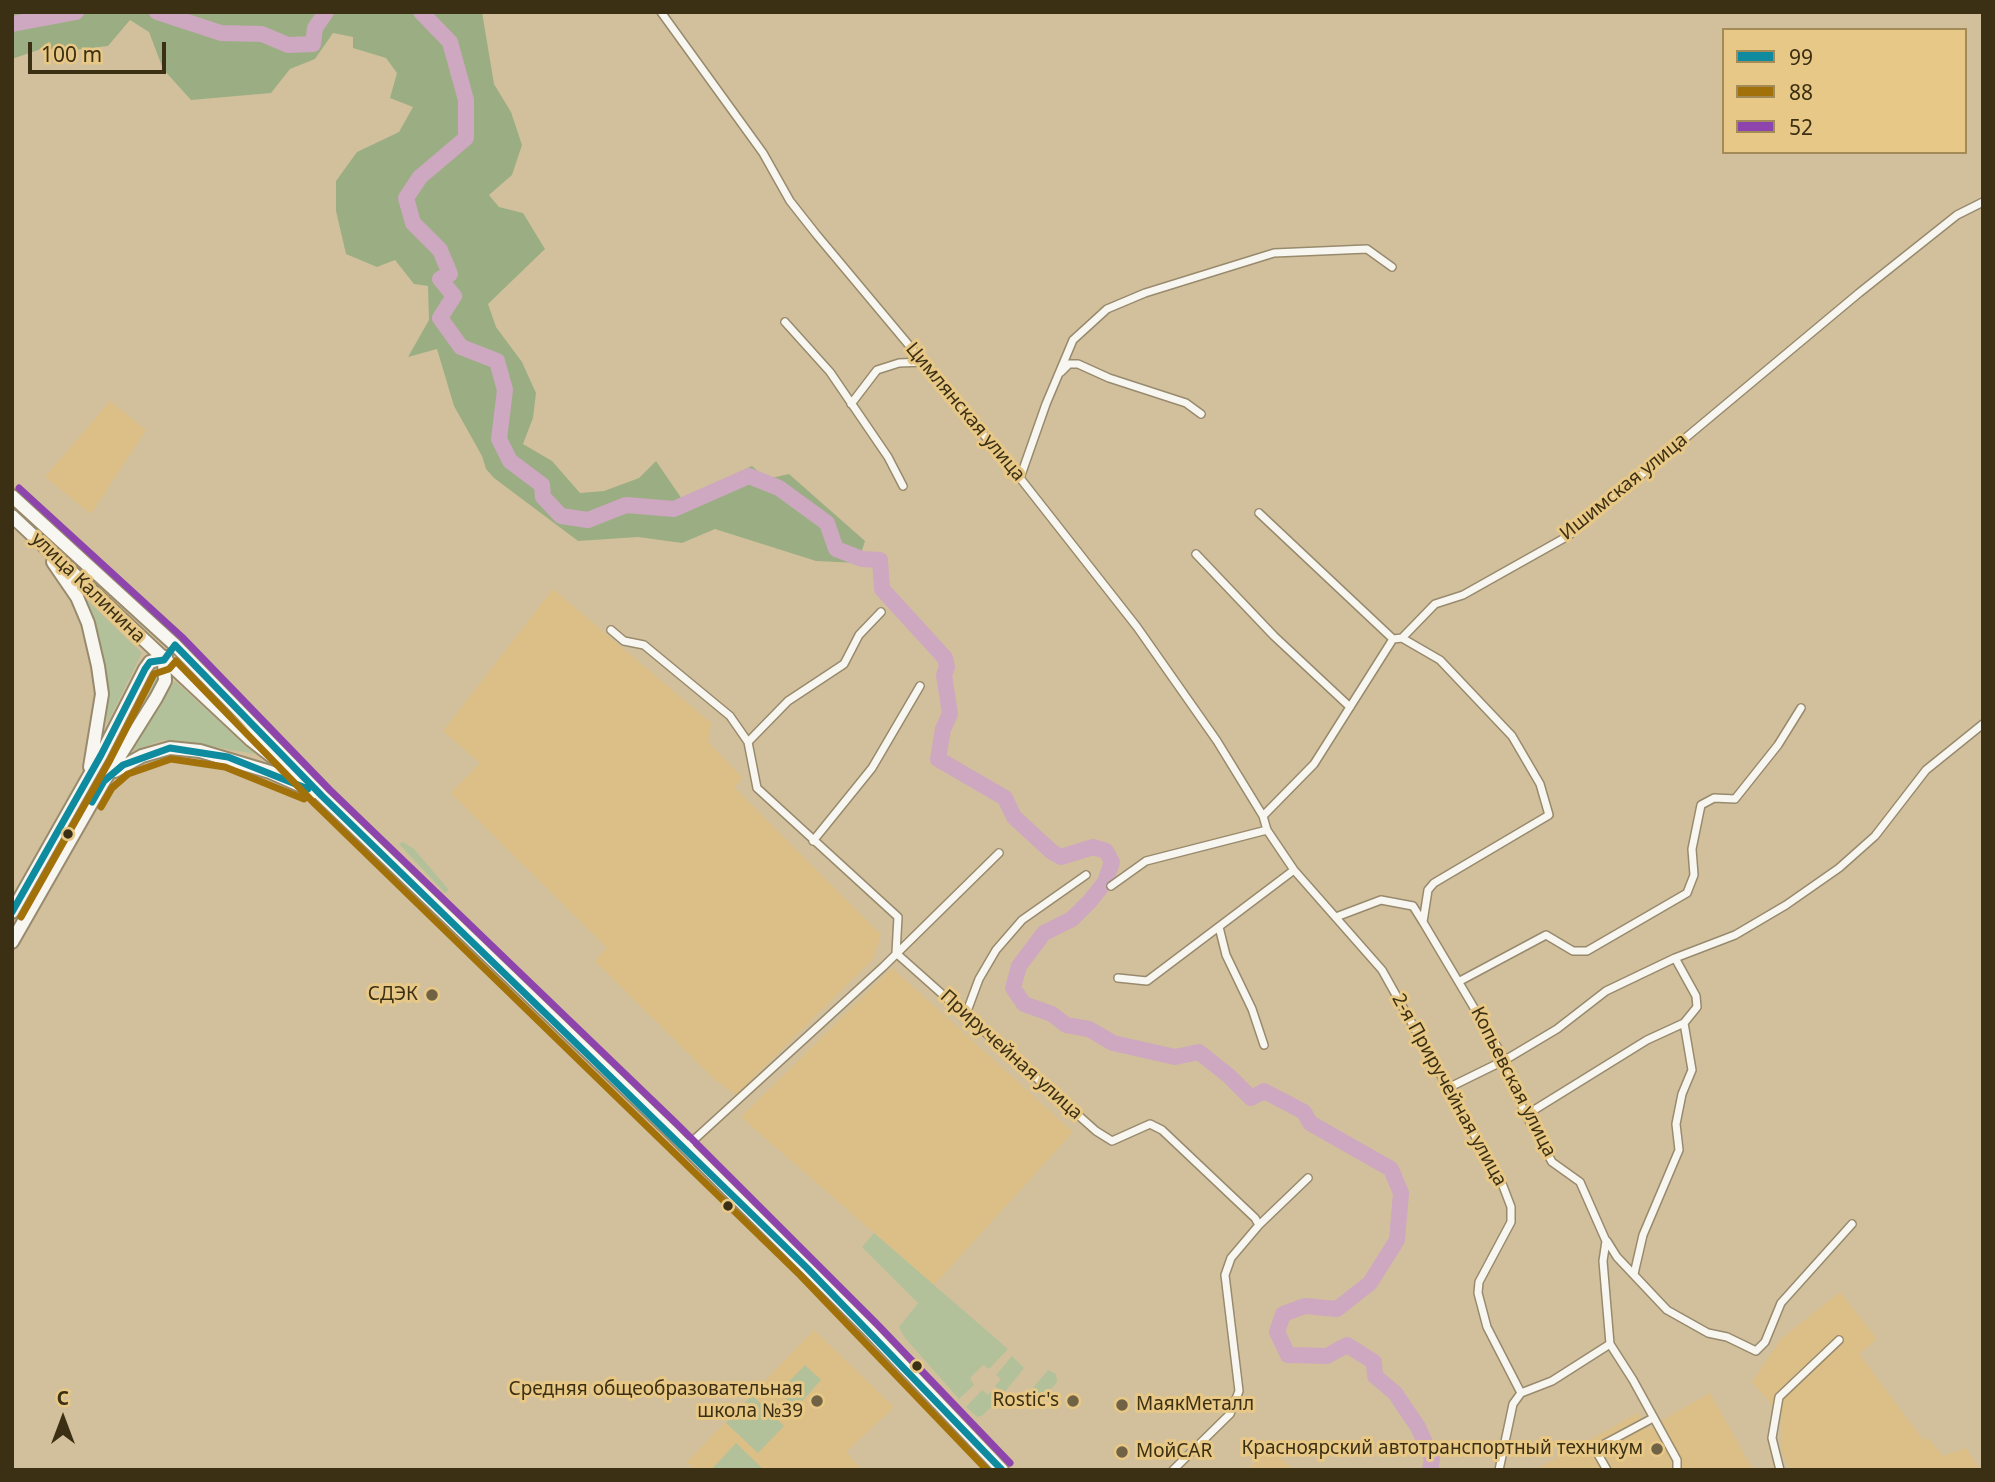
<!DOCTYPE html>
<html>
<head>
<meta charset="utf-8">
<style>
  body { margin:0 }
  #map { position:relative; width:1995px; height:1482px; overflow:hidden; background:#d2c09c; font-family:"Noto Sans",sans-serif }
  canvas { display:block }
  .frame { position:absolute; inset:0; border:14px solid #3c3014; pointer-events:none }
  .legend { position:absolute; left:1722px; top:28px; width:245px; height:126px; box-sizing:border-box; background:#e8c886; border:2px solid #a38b58; margin:0; padding:9px 12px; list-style:none; font-size:21px; color:#3c3014 }
  .legend li { display:flex; align-items:center; gap:14px; height:35px }
  .legend b { width:35px; border:2px solid #a38b58 }
  .north { position:absolute; left:28px; top:1384px; width:70px; height:70px; -webkit-text-stroke:5px #e8c886; paint-order:stroke; rotate:0deg; font-size:19px; font-weight:700; line-height:28px; text-align:center; color:#3c3014 }
  .north::after { content:''; display:block; margin:auto; width:24px; height:32px; background:#3c3014; clip-path:polygon(50% 0,100% 100%,50% 72%,0 100%) }
  .scale { position:absolute; left:28px; top:42px; width:138px; height:32px; box-sizing:border-box; border:4px solid #3c3014; border-top:0; padding-left:9px; font-size:21px; line-height:24px; white-space:nowrap; color:#3c3014; -webkit-text-stroke:5px #e8c886; paint-order:stroke }
</style>
</head>
<body>
<div id="map">
<canvas width="1995" height="1482"></canvas>
<div class="frame"></div>
<ul class="legend">
<li><b style="height:9px;background:#0f8ba0"></b>99</li>
<li><b style="height:9px;background:#a37109"></b>88</li>
<li><b style="height:9px;background:#8e44ad"></b>52</li>
</ul>
<div class="north">С</div>
<div class="scale">100 m</div>
</div>
<script>
const c = document.querySelector('canvas').getContext('2d');
c.lineJoin = 'round';
function paint(path, color) { c.fillStyle = color; c.fill(path, 'evenodd'); }
const poly = rows => new Path2D(rows.map(r => 'M' + r).join(''));
function strokePath(path, color, width, dash) { c.strokeStyle = color; c.lineWidth = width; c.lineCap = dash ? 'butt' : 'round'; c.setLineDash(dash || []); c.stroke(path); }
function drawText(font, color, halo, rows, align = 'center') {
  c.font = font + ' "Noto Sans",sans-serif'; c.lineWidth = 6; c.setLineDash([]); c.textBaseline = 'middle'; c.strokeStyle = halo; c.fillStyle = color; for (const [text, x, y, turn = 0] of rows) {
    c.save(); c.translate(x, y); c.rotate((+turn || 0) * Math.PI / 180); c.textAlign = isNaN(turn) ? turn : align; if (halo) c.strokeText(text, 0, 0); c.fillText(text, 0, 0); c.restore();
  }
}
const built = poly([
  [110,401,146,430,91,514,45,477],
  [553,589,711,723,708,742,743,778,734,787,881,935,873,959,736,1095,714,1079,595,961,607,948,451,793,480,763,443,731],
  [892,968,1073,1132,934,1285,741,1117],
  [1840,1292,1877,1339,1859,1354,1924,1441,1928,1438,1943,1456,1966,1448,1980,1470,1790,1470,1781,1450,1782,1416,1752,1382,1781,1339],
  [814,1330,894,1407,846,1452,862,1470,695,1470,687,1462],
  [1710,1393,1753,1470,1535,1470,1638,1413,1647,1429],
  [1269,1448,1294,1470,1247,1470]
]);
const green = poly([
  [84,597,142,653,107,724,101,645],
  [157,670,159,678,102,771,100,769,152,672],
  [175,681,255,754,181,741,163,740,130,752],
  [403,842,414,849,449,890,445,893,399,844],
  [874,1233,1008,1349,989,1369,983,1365,970,1378,974,1385,959,1399,905,1338,899,1327,918,1303,862,1247],
  [1012,1356,1024,1368,1004,1393,995,1386,1001,1379,996,1375],
  [805,1365,821,1380,796,1408,779,1392],
  [1048,1370,1056,1374,1057,1382,1042,1400,1031,1390],
  [993,1389,1001,1397,982,1416,977,1417,966,1407,982,1390,988,1395],
  [752,1395,784,1426,758,1453,726,1423],
  [736,1443,764,1470,711,1470]
]);
const forest = poly([
  [12,12,482,12,494,84,511,112,522,145,512,175,489,195,499,207,523,213,545,249,488,304,496,327,522,362,536,393,533,418,523,444,552,461,580,493,604,491,639,478,656,461,682,499,752,466,767,479,789,474,865,541,858,563,816,561,715,529,682,543,638,537,578,541,494,478,486,469,482,456,454,406,437,349,408,357,429,320,428,286,414,284,395,260,377,267,346,254,336,211,336,181,357,152,399,132,413,107,390,98,397,73,386,58,353,48,353,37,333,33,315,59,290,69,271,93,191,100,163,69,149,32,130,20,108,46,65,51,44,48,12,59]
]);
const river = poly([
  [157,12,221,33,262,34,288,45,313,44,315,28,326,12],
  [421,12,450,42,466,100,466,138,420,177,406,198,413,223,440,250,450,274,440,279,454,296,440,318,461,347,497,361,505,390,499,439,510,461,542,485,543,497,561,516,588,520,626,505,674,509,749,476,779,488,827,523,836,549,862,559,880,560,882,589,945,658,947,667,944,675,950,714,943,729,938,759,1005,798,1014,817,1052,852,1061,857,1093,847,1106,851,1112,862,1105,882,1090,901,1072,919,1044,933,1019,966,1013,988,1024,1004,1052,1014,1066,1025,1089,1029,1113,1043,1175,1057,1199,1052,1229,1076,1251,1098,1264,1091,1304,1112,1310,1123,1391,1169,1401,1193,1397,1240,1370,1283,1337,1309,1305,1306,1283,1314,1277,1332,1288,1355,1327,1356,1347,1345,1374,1362,1375,1376,1395,1393,1418,1427,1432,1459,1430,1470],
  [12,24,76,12]
]);
const street = poly([
  [661,12,763,153,790,201,816,234,1020,478,1137,627,1217,741,1263,816,1267,830,1294,870,1382,970,1503,1186,1511,1207,1511,1222,1479,1282,1478,1293,1487,1327,1521,1393,1513,1404,1499,1470],
  [785,322,830,372,888,457,903,486],
  [1061,372,1069,364,1078,364,1109,378,1186,403,1201,414],
  [851,404,877,370,899,363,924,362],
  [1020,478,1046,404,1073,340,1107,309,1145,293,1274,253,1367,249,1392,267],
  [1259,513,1393,639],
  [1196,554,1274,636,1350,707],
  [611,630,624,641,644,645,730,716,748,742,757,788,898,917,896,953,1096,1131,1112,1141,1150,1124,1162,1130,1255,1218,1259,1225,1231,1258,1225,1275,1239,1391,1230,1414,1173,1470],
  [748,742,788,701,844,664,859,635,881,612],
  [1263,816,1314,764,1393,639,1402,638,1435,604,1463,595,1568,536,1859,293,1957,215,1983,202],
  [813,841,872,768,920,686],
  [1111,886,1146,861,1267,830],
  [1336,917,1381,900,1413,906,1423,922,1428,890,1434,883,1549,815,1540,784,1512,736,1440,660,1402,638],
  [1423,922,1505,1060,1508,1076,1526,1115,1552,1162,1580,1182,1606,1241,1603,1261,1610,1344,1552,1381,1521,1393],
  [1219,927,1226,955,1252,1009,1264,1045],
  [1118,978,1147,981,1294,870],
  [1460,981,1546,935,1573,951,1587,951,1687,893,1694,875,1692,849,1701,805,1714,798,1735,799,1778,745,1801,708],
  [966,1014,979,979,996,950,1022,920,1086,875],
  [1448,1088,1505,1060,1557,1029,1606,991,1675,958,1735,935,1786,905,1839,868,1875,836,1926,770,1983,724],
  [1526,1115,1647,1040,1684,1023],
  [685,1148,883,967,999,853],
  [1259,1225,1308,1178],
  [1607,1241,1617,1257,1667,1310,1708,1333,1727,1337,1756,1351,1765,1342,1781,1303,1852,1224],
  [1634,1274,1643,1235,1679,1150,1676,1124,1682,1094,1692,1070,1684,1023,1697,1007,1696,996,1675,958],
  [1610,1344,1633,1380,1677,1460,1677,1470],
  [1607,1470,1595,1449,1653,1418],
  [1780,1470,1772,1438,1779,1397,1839,1340]
]);
const primary = poly([
  [12,496,175,645,322,796,670,1131,869,1330,1002,1470],
  [12,516,251,740,292,772],
  [53,562,77,597,88,623,98,666,102,694,90,767],
  [115,771,142,756,170,748,200,751,270,772,315,792],
  [12,912,101,755,145,669,150,662,166,657],
  [12,942,104,781,156,698,165,681,164,660]
]);
const bus1 = poly([
  [92,802,104,781,123,765,170,748,228,757,308,789],
  [12,912,101,755,145,669,150,662,164,660,175,645,322,796,807,1268,1002,1470]
]);
const bus2 = poly([
  [101,807,112,788,128,774,171,759,225,767,304,799],
  [21,917,110,760,154,674,169,669,176,661,315,804,800,1275,987,1470]
]);
const bus3 = poly([
  [19,488,182,637,329,789,677,1124,876,1323,1010,1463]
]);
const markers = [
  [68,834,6,"#3c3014"],
  [432,995,7,"#706244"],
  [728,1206,6,"#3c3014"],
  [917,1366,6,"#3c3014"],
  [817,1401,7,"#706244"],
  [1073,1401,7,"#706244"],
  [1122,1405,7,"#706244"],
  [1657,1449,7,"#706244"],
  [1122,1452,7,"#706244"]
];
const streetNames = [
  ["Цимлянская улица",965,412,50],
  ["Ишимская улица",1624,487,-39],
  ["улица Калинина",88,588,44],
  ["Приручейная улица",1011,1055,42],
  ["Копьевская улица",1513,1082,63],
  ["2-я Приручейная улица",1449,1090,61]
];
const poiNames = [
  ["СДЭК",418,995],
  ["Средняя общеобразовательная",803,1390],
  ["школа №39",803,1412],
  ["Rostic's",1059,1401],
  ["МаякМеталл",1136,1405,"left"],
  ["Красноярский автотранспортный техникум",1643,1449],
  ["МойCAR",1136,1452,"left"]
];
paint(built, '#dbbf87');
paint(green, '#b3c19b');
paint(forest, '#9bae83');
strokePath(river, '#cea7c0', 16);
strokePath(street, '#988a6d', 10);
strokePath(primary, '#988a6d', 16);
strokePath(street, '#f8f6f0', 7);
strokePath(primary, '#f8f6f0', 12);
strokePath(bus1, '#0f8ba0', 7);
strokePath(bus2, '#a37109', 7);
strokePath(bus3, '#8e44ad', 7);
for (const [x, y, r, color] of markers) { const dot = new Path2D(); dot.arc(x, y, r, 0, 2 * Math.PI); c.fillStyle = color; c.fill(dot); strokePath(dot, '#e8c886', 2.5); }
drawText('19px', '#3c3014', '#e8c886', streetNames);
drawText('19px', '#3c3014', '#e8c886', poiNames, 'right');
</script>
</body>
</html>
